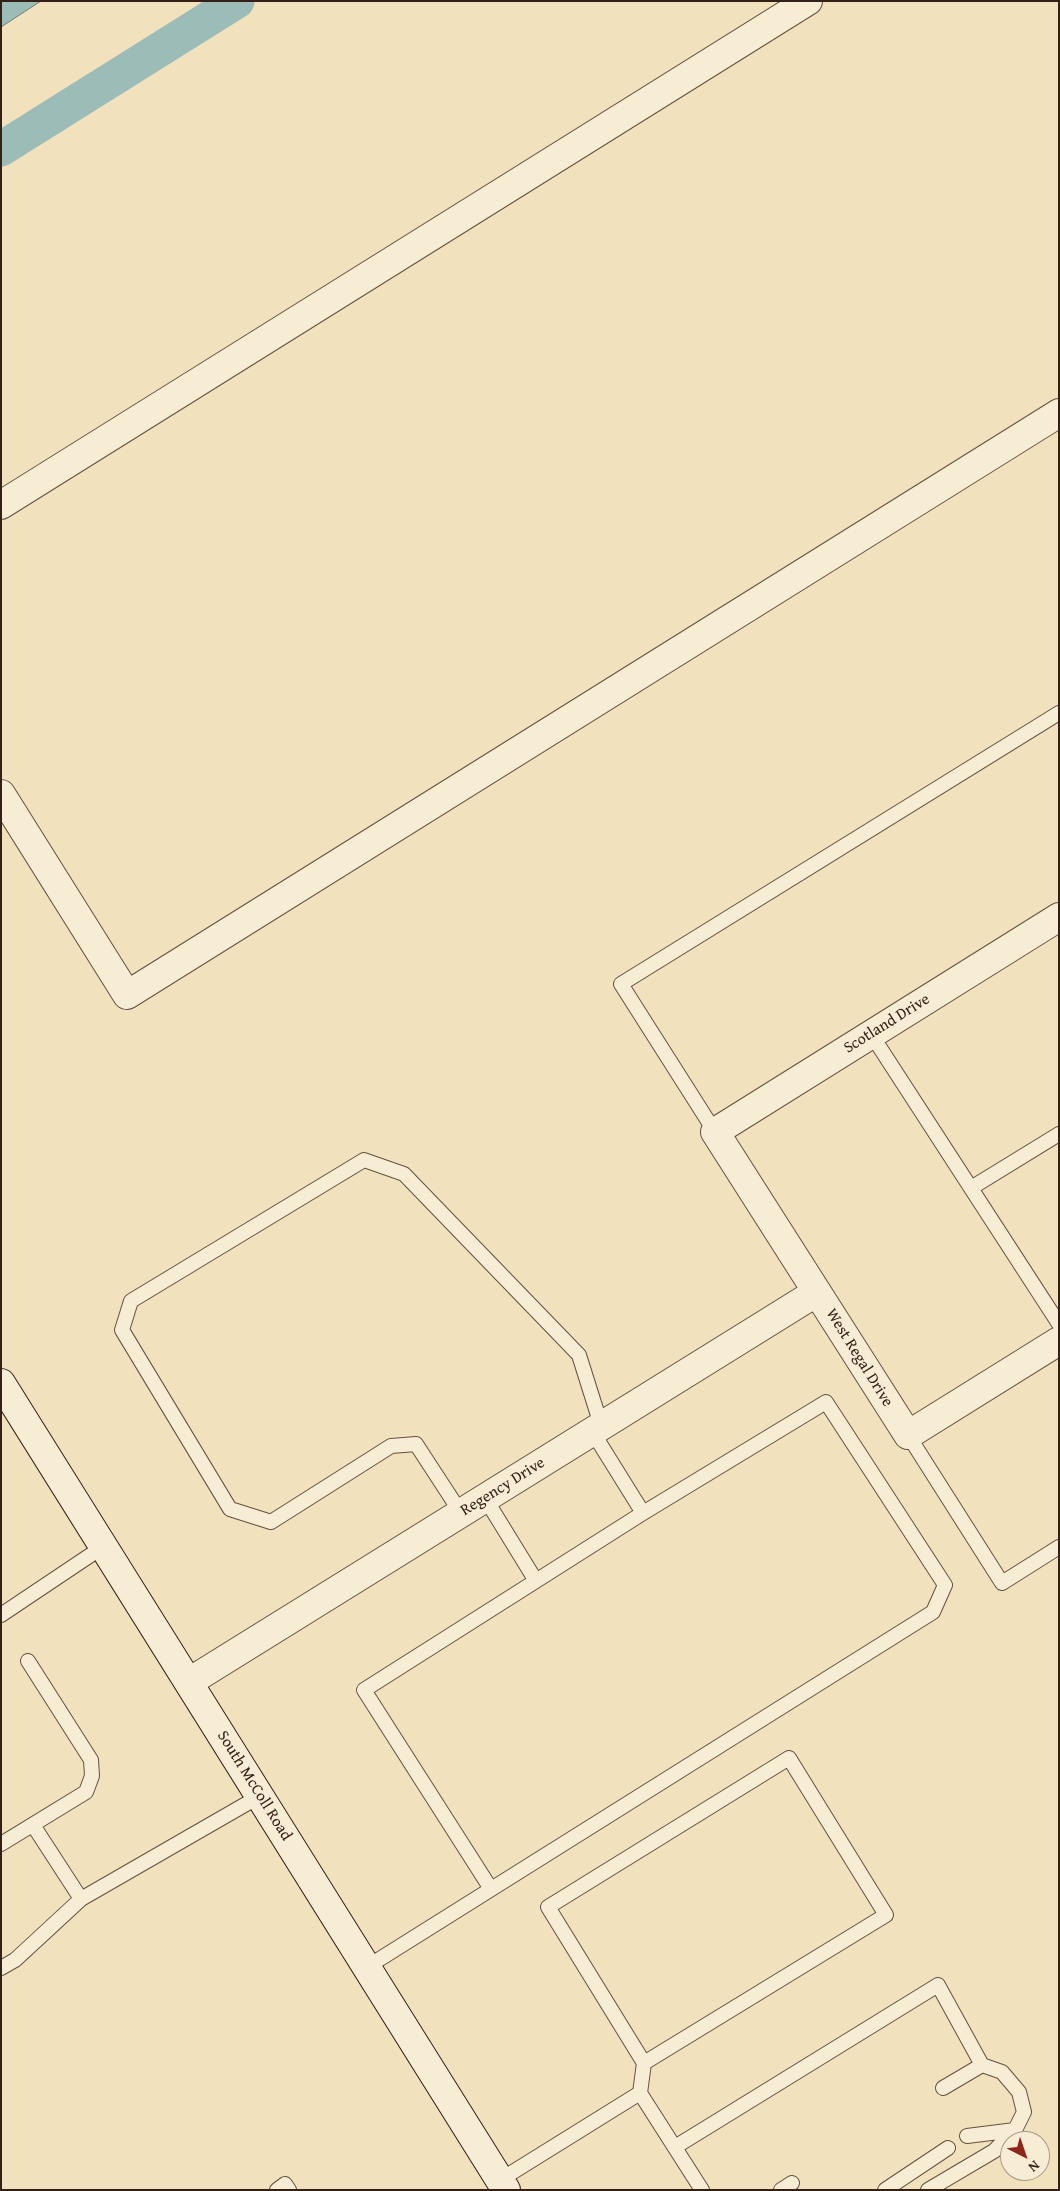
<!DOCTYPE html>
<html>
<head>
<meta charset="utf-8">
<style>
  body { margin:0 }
  #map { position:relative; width:1060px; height:2191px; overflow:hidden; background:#f2e1bd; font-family:"Gentium Book Plus",serif }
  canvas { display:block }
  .frame { position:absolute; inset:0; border:2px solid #342017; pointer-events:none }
  .north { position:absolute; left:1000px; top:2131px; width:50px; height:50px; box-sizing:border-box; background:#f7ecd4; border:1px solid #a99a88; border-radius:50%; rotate:139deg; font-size:14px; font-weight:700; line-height:20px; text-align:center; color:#342017 }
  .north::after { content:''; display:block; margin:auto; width:18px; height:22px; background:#8f2418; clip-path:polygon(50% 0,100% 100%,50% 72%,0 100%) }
</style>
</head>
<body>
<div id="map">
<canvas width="1060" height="2191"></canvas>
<div class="frame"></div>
<div class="north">N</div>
</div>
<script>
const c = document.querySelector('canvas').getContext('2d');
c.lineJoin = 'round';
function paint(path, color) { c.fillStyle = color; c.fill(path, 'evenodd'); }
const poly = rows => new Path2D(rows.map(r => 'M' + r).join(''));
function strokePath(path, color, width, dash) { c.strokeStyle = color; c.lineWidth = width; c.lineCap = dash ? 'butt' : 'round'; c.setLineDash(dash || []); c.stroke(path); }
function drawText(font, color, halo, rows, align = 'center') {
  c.font = font + ' "Gentium Book Plus",serif'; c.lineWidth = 4.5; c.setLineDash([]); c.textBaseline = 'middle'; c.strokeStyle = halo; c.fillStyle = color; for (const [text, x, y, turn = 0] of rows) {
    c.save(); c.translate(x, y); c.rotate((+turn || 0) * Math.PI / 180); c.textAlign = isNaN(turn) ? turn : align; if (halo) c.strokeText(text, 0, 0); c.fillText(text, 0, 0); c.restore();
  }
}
const water = poly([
  [1,1,41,1,1,27,1,1]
]);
const canal = poly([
  [1,149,237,1]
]);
const service = poly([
  [871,1034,1059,1324],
  [715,1132,621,984,1059,713],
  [971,1188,1059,1134],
  [592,1431,643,1513],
  [908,1435,1002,1583,1059,1547],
  [485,1498,536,1581],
  [461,1513,416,1444,391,1446,271,1522,230,1509,122,1330,131,1301,364,1160,404,1174,579,1355,601,1425],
  [1,1615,104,1546],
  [33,1825,81,1899],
  [1,1844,86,1792,92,1776,91,1760,28,1661],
  [367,1967,933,1612,945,1585,826,1402,643,1513,364,1690,491,1889],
  [1,1968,15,1960,81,1899,260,1796],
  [943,2088,982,2065],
  [640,2093,644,2063,548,1907,789,1758,886,1915,644,2063],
  [967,2136,1015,2130],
  [675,2147,938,1985,982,2065,1002,2072,1019,2092,1024,2112,1015,2130,994,2151,928,2190],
  [500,2180,640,2093,702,2190],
  [277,2190,285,2184,289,2190],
  [781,2190,792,2183],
  [885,2190,948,2148]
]);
const minor = poly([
  [1,505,808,1],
  [1,794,127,995,1059,413],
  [1059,917,715,1132,908,1435,1059,1341],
  [189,1682,817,1292]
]);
const secondary = poly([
  [1,1383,506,2190]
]);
const streetNames = [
  ["Scotland Drive",887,1024,-32],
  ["West Regal Drive",859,1358,58],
  ["Regency Drive",503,1487,-32],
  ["South McColl Road",254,1786,58]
];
paint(water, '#9cbcb8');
strokePath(water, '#727e78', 1);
strokePath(canal, '#9cbcb8', 35);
strokePath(service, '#645040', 16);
strokePath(minor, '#645040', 30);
strokePath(secondary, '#342017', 30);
strokePath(service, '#f7ecd4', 14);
strokePath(minor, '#f7ecd4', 28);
strokePath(secondary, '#f7ecd4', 28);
drawText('16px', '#342017', '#f7ecd4', streetNames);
</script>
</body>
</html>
